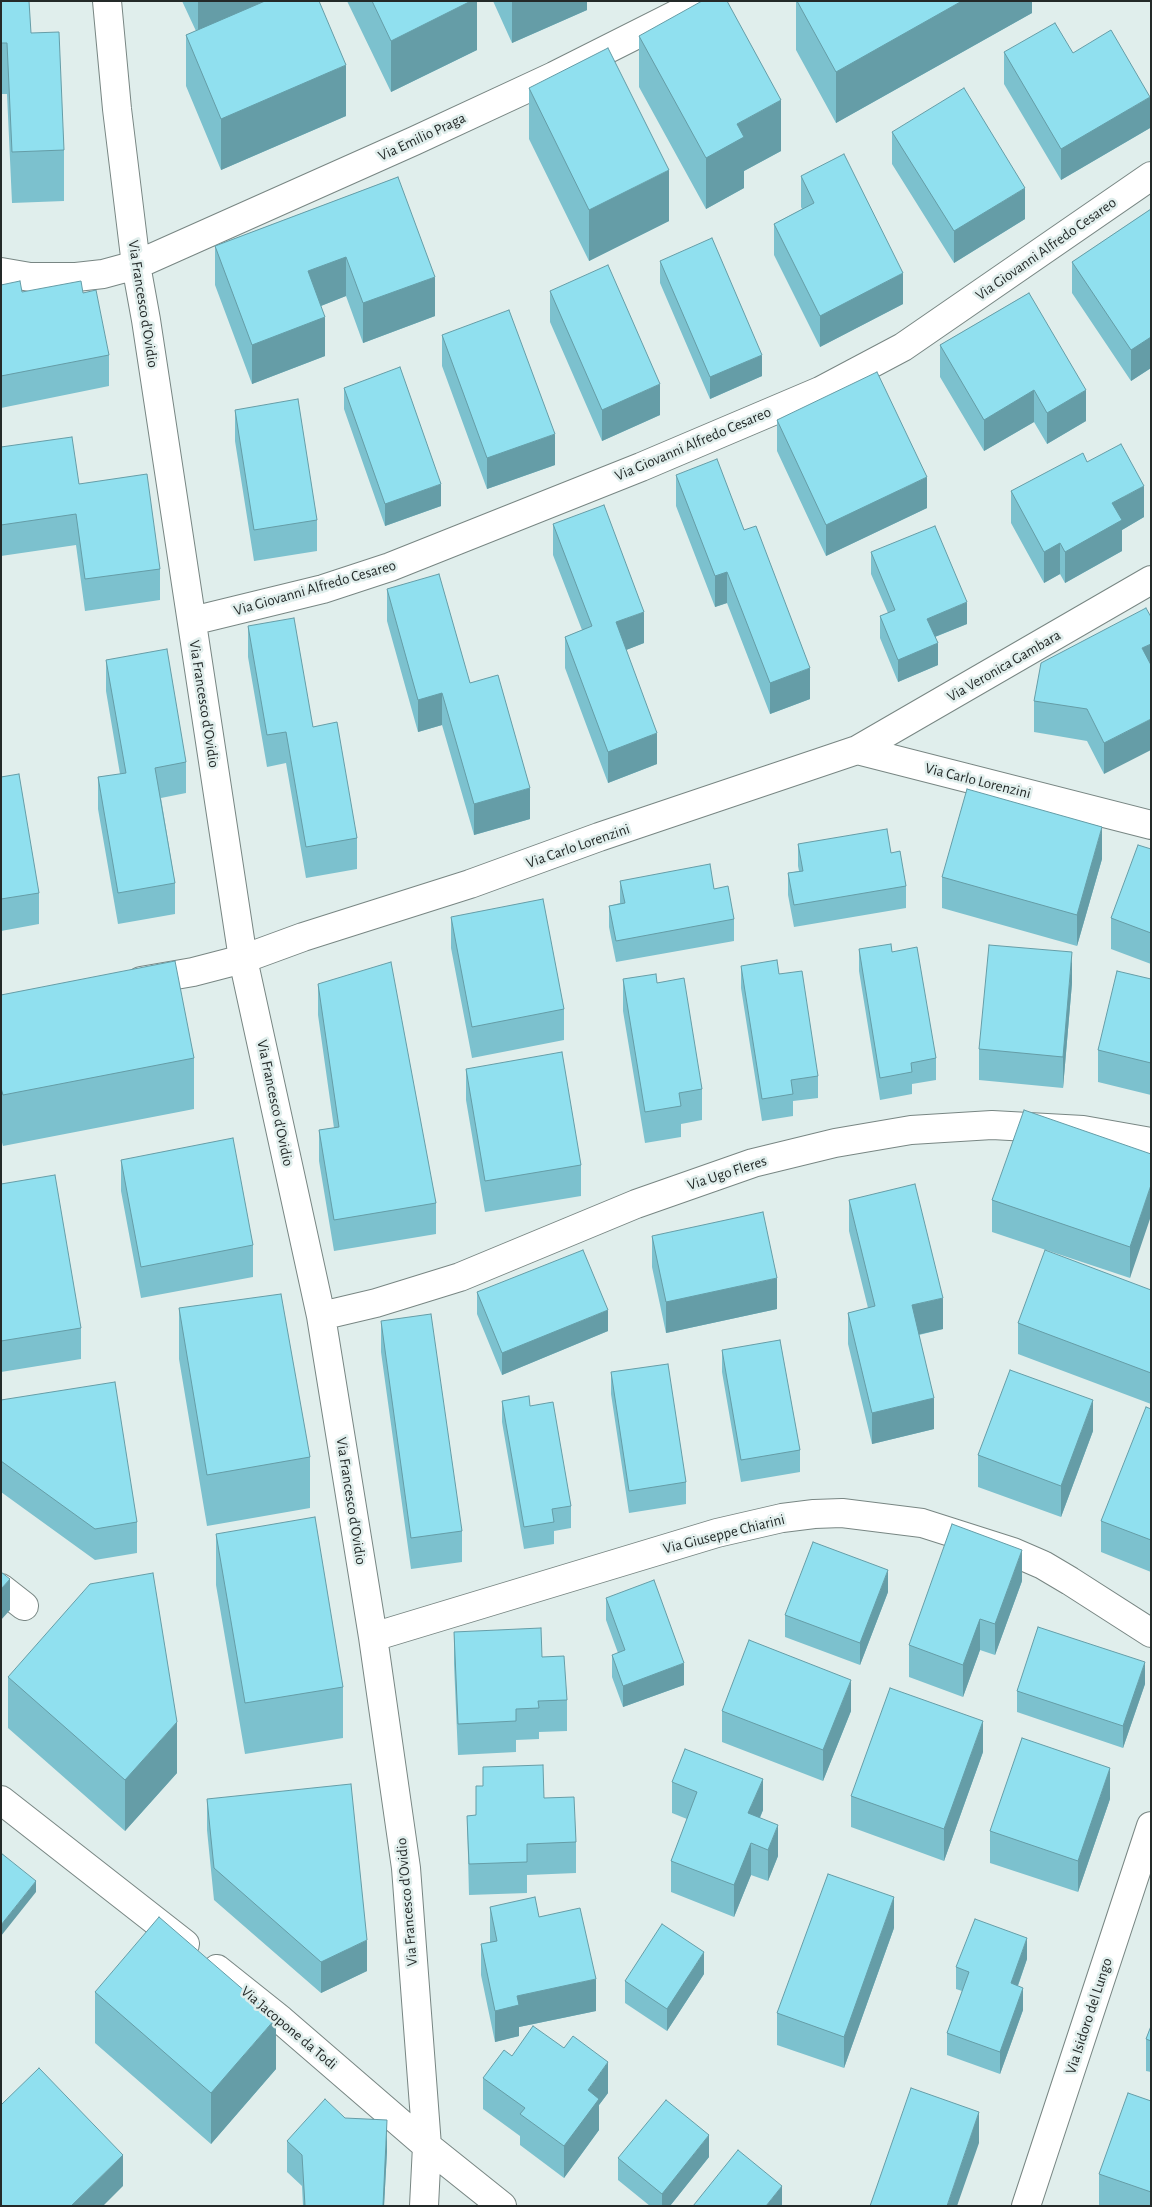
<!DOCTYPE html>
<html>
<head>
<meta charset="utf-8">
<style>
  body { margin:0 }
  #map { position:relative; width:1152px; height:2207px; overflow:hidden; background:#e0eeec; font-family:"Alegreya Sans",sans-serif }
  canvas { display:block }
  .frame { position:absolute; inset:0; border:2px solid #242a29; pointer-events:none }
</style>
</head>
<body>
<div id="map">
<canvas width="1152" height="2207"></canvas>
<div class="frame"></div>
</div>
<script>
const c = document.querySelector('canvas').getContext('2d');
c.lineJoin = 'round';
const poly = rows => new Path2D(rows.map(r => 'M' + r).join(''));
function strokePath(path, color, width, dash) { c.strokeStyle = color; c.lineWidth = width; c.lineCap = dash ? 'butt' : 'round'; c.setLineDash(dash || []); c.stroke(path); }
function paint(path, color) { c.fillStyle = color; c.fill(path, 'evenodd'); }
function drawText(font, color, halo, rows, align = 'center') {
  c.font = font + ' "Alegreya Sans",sans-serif'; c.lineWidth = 5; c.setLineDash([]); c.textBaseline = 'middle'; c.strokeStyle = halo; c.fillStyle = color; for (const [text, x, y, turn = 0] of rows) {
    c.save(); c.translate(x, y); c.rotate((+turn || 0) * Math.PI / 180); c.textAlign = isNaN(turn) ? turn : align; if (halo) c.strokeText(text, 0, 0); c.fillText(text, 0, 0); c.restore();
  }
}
const street = poly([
  [107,1,117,109,136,265,146,320,243,959,321,1316,373,1637,406,1868,427,2146,424,2206],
  [1,272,30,277,76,277,103,274,136,265,414,141,554,76,703,1],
  [192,621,323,589,390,567,641,467,820,391,903,347,1151,176],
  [857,750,1151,580],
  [141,981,193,972,243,959,303,937,470,884,599,837,857,750,1151,825],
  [321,1316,376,1303,460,1277,636,1204,753,1163,835,1143,911,1130,992,1125,1083,1130,1151,1142],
  [1,1588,24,1606],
  [373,1637,717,1533,782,1518,814,1514,842,1513,922,1523,1013,1552,1043,1565,1070,1581,1151,1633],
  [1,1800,185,1944],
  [217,1969,281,2020,427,2146,502,2206],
  [1026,2206,1151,1826]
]);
const wall = poly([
  [1,1,31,33,64,150,64,201,12,203,7,94,1,94],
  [182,1,319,1,346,116,221,170,186,86,186,35,196,31],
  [347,1,477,1,477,50,391,92],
  [493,1,587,1,587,10,512,43],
  [796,1,1032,1,1032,13,836,123,796,50],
  [639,36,781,151,744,171,744,188,706,209,639,87],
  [1004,52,1073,53,1150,128,1061,180,1004,84],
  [529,88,669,221,589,261,529,139],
  [892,132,1025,219,954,263,892,164],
  [801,176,903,304,820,347,774,255,774,224,802,209,801,207],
  [398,177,435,316,363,343,346,296,321,306,325,356,252,384,215,285,215,246],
  [1151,209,1151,368,1131,381,1072,293,1072,262],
  [660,261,762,376,710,399,660,283],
  [1,285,22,292,83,293,109,355,109,386,1,408],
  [550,291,660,415,602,441,550,322],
  [1029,293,1086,421,1047,444,1034,422,984,451,940,377,940,345],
  [442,335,555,465,487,489,442,366],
  [344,388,441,506,385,526,344,409],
  [235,410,317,520,317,551,254,561,235,441],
  [777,420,927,508,826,556,777,451],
  [1,447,79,484,160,569,160,600,85,611,76,545,1,556],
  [1087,462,1144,517,1122,530,1122,551,1065,583,1060,574,1044,583,1011,523,1011,491],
  [676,475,810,699,770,714,727,603,715,607,676,506],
  [553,524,644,643,626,650,657,764,608,783,565,668,565,637,582,630,553,555],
  [871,552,967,624,935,637,938,665,898,682,880,638,880,616,888,613,871,574],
  [387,589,470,683,530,819,474,835,442,725,418,732,387,621],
  [1146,608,1104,774,1087,741,1034,732,1034,701],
  [248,626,313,727,357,838,357,869,306,878,286,763,267,767,248,657],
  [106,660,186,762,186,793,161,798,175,883,175,914,118,924,98,809,98,777,120,774,106,691],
  [1,777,39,893,39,924,1,931],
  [798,844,906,886,906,908,794,927,788,895,788,873,799,871,798,866],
  [1151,849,1151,964,1111,949,1111,918],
  [1102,859,1077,946,942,908,942,877],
  [620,881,714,889,734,919,734,941,616,962,609,927,609,906,620,903],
  [451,917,564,1009,564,1040,472,1058,451,948],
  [859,949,892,952,936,1058,936,1080,912,1084,912,1094,880,1100,859,971],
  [741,966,779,974,818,1076,818,1098,793,1101,793,1116,762,1121,741,988],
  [623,979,657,983,702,1089,702,1120,681,1124,681,1137,645,1143,623,1011],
  [1151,979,1151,1095,1098,1082,1098,1050],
  [1072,983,1063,1088,979,1080,979,1049],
  [318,984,436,1203,436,1234,334,1251,319,1161,319,1130,334,1128,318,1015],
  [1,995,194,1058,194,1109,3,1146,1,1139],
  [466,1069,581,1165,581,1196,485,1212,466,1100],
  [1151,1154,1130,1278,992,1232,992,1200],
  [121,1160,253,1245,253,1277,141,1298,121,1191],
  [1,1184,81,1328,81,1359,1,1372],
  [849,1200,943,1329,919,1335,934,1429,872,1444,848,1344,848,1313,868,1308,849,1231],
  [652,1236,777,1309,666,1333,652,1267],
  [1151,1290,1151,1404,1018,1354,1018,1323],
  [477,1292,608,1331,502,1375,477,1314],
  [179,1308,310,1457,310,1508,207,1526,179,1359],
  [381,1321,462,1531,462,1562,411,1569,381,1352],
  [722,1350,800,1450,800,1472,741,1482,722,1372],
  [611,1372,686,1482,686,1504,629,1513,611,1394],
  [1,1400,137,1522,137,1553,95,1560,1,1492],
  [502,1401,530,1406,571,1506,571,1528,554,1531,554,1544,524,1549,502,1422],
  [1151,1409,1151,1572,1101,1552,1101,1521],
  [1093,1431,1061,1517,978,1487,978,1455],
  [216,1534,343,1687,343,1738,245,1754,216,1585],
  [1022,1581,995,1655,980,1650,963,1697,909,1677,909,1645],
  [888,1592,860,1665,785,1637,785,1615],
  [606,1598,684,1685,623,1707,612,1677,612,1655,618,1653,606,1620],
  [454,1632,542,1657,567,1700,567,1731,539,1732,539,1739,516,1740,516,1752,458,1755,454,1664],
  [8,1677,177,1773,125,1831,8,1728],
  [1145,1684,1123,1748,1017,1712,1017,1691],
  [722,1711,851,1711,823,1781,722,1742],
  [983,1752,944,1861,851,1827,851,1796],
  [672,1782,763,1810,760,1818,778,1856,768,1881,751,1875,734,1917,671,1892,671,1861,687,1819,672,1813],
  [476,1786,544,1798,576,1842,576,1873,527,1875,527,1893,469,1895,467,1816,476,1815],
  [207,1799,367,1971,321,1993,214,1900,207,1830],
  [1110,1799,1078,1892,990,1863,990,1831],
  [490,1907,539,1917,596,2011,519,2027,519,2036,495,2042,481,1975,481,1944,490,1942],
  [894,1928,844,2068,777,2045,777,2013],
  [1027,1959,1018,1986,1023,2010,1000,2074,947,2055,947,2033,962,1991,956,1989,956,1967],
  [704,1974,667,2031,625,2003,625,1981],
  [95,1992,276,2069,211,2144,95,2043],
  [1151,2026,1151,2072,1146,2071,1146,2039],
  [512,2056,608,2093,599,2105,599,2130,564,2178,520,2145,520,2136,483,2109,483,2078],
  [1151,2101,1151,2206,1099,2206,1099,2174],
  [345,2118,387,2151,384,2206,303,2206,302,2186,287,2172,287,2141],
  [709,2157,670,2206,650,2206,618,2180,618,2158]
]);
const shadedWall = poly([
  [198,1,266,1,198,34],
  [471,1,477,1,477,50,391,92,391,41],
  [512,1,587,1,587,10,512,43],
  [962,1,1032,1,1032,13,836,123,836,72],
  [346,65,346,116,221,170,221,119],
  [1150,97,1150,128,1061,180,1061,149],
  [781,100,781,151,744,171,744,188,706,209,706,158,737,124],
  [669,170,669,221,589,261,589,210],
  [1025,188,1025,219,954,263,954,231],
  [346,257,346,296,308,311,308,271],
  [903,273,903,304,820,347,820,316],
  [435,277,435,316,363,343,363,303],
  [325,317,325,356,252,384,252,345],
  [1151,337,1151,368,1131,381,1131,350],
  [762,355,762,376,710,399,710,377],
  [660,384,660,415,602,441,602,410],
  [1034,390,1034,422,984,451,984,420],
  [1086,390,1086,421,1047,444,1047,413],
  [555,434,555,465,487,489,487,458],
  [927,477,927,508,826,556,826,525],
  [441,484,441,506,385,526,385,504],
  [1144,486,1144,517,1122,530,1122,551,1065,583,1065,552,1112,503],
  [1060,543,1060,574,1044,583,1044,552],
  [727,572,727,603,715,607,715,576],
  [967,602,967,624,927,640,927,619],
  [644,612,644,643,616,654,616,622],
  [938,643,938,665,898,682,898,660],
  [1151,644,1151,675,1142,648],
  [810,668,810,699,770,714,770,683],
  [442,693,442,725,418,732,418,700],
  [1151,719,1151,750,1104,774,1104,743],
  [657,733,657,764,608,783,608,752],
  [530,788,530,819,474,835,474,804],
  [1102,827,1102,859,1077,946,1077,915],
  [1072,952,1072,983,1063,1088,1063,1057],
  [1151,1185,1151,1216,1130,1278,1130,1247],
  [777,1278,777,1309,666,1333,666,1302],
  [943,1298,943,1329,912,1336,912,1305],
  [608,1310,608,1331,502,1375,502,1353],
  [934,1398,934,1429,872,1444,872,1413],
  [1093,1400,1093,1431,1061,1517,1061,1486],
  [1022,1550,1022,1581,995,1655,995,1624],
  [888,1570,888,1592,860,1665,860,1643],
  [10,1579,10,1610,1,1620,1,1589],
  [980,1619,980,1650,963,1697,963,1665],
  [1145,1662,1145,1684,1123,1748,1123,1726],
  [684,1663,684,1685,623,1707,623,1686],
  [851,1680,851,1711,823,1781,823,1750],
  [983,1721,983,1752,944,1861,944,1829],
  [177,1722,177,1773,125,1831,125,1780],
  [1110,1768,1110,1799,1078,1892,1078,1861],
  [763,1779,763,1810,748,1845,748,1813],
  [778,1825,778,1856,768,1881,768,1850],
  [751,1843,751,1875,734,1917,734,1885],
  [36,1881,36,1892,1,1936,1,1925],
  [894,1897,894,1928,844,2068,844,2037],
  [1027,1938,1027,1959,1011,2005,1011,1983],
  [367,1940,367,1971,321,1993,321,1962],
  [704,1952,704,1974,667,2031,667,2009],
  [596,1979,596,2011,519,2027,519,2036,495,2042,495,2011,517,1996],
  [1023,1988,1023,2010,1000,2074,1000,2052],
  [276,2018,276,2069,211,2144,211,2093],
  [608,2062,608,2093,599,2105,599,2130,564,2178,564,2146,588,2090],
  [979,2112,979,2143,957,2206,947,2206],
  [387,2120,387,2151,384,2206,383,2206],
  [709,2135,709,2157,670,2206,662,2206,662,2194],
  [123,2155,123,2186,103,2206,71,2206],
  [782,2186,782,2206,766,2206]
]);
const building = poly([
  [1,1,29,1,31,33,59,32,64,150,12,152,7,43,1,43,1,1],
  [265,1,319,1,346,65,221,119,186,35,265,1],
  [372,1,471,1,391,41,372,1],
  [702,1,727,1,781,100,737,124,744,137,706,158,639,36,702,1],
  [797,1,962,1,836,72,797,1],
  [1055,23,1073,53,1111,30,1150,97,1061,149,1004,52,1055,23],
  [608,48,669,170,589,210,529,88,608,48],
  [964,88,1025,188,954,231,892,132,964,88],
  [844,154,903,273,820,316,774,224,814,203,801,176,844,154],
  [398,177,435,277,363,303,346,257,308,271,325,317,252,345,215,246,398,177],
  [1151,209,1151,337,1131,350,1072,262,1151,209],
  [712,238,762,355,710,377,660,261,712,238],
  [608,265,660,384,602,410,550,291,608,265],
  [20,281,22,292,81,281,83,293,96,290,109,355,1,376,1,285,20,281],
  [1029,293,1086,390,1047,413,1034,390,984,420,940,345,1029,293],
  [509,310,555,434,487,458,442,335,509,310],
  [400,367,441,484,385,504,344,388,400,367],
  [877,372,927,477,826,525,777,420,877,372],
  [298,399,317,520,254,530,235,410,298,399],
  [72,437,79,484,147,474,160,569,85,579,76,514,1,525,1,447,72,437],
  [1121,444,1144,486,1112,503,1122,520,1065,552,1060,543,1044,552,1011,491,1083,453,1087,462,1121,444],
  [717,459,744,530,756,526,810,668,770,683,727,572,715,576,676,475,717,459],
  [604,505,644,612,616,622,657,733,608,752,565,637,592,626,553,524,604,505],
  [935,526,967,602,927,619,938,643,898,660,880,616,895,610,871,552,935,526],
  [439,574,470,683,498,675,530,788,474,804,442,693,418,700,387,589,439,574],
  [1146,608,1151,617,1151,644,1142,648,1151,665,1151,719,1104,743,1087,709,1034,701,1041,663,1146,608],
  [294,618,313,727,337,722,357,838,306,847,286,732,267,735,248,626,294,618],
  [167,649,186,762,155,768,175,883,118,893,98,777,126,773,106,660,167,649],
  [19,774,39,893,1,899,1,777,19,774],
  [967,789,1102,827,1077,915,942,877,967,789],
  [887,829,891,853,900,851,906,886,794,905,788,873,803,871,798,844,887,829],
  [1138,845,1151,849,1151,933,1111,918,1138,845],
  [710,864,714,889,728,886,734,919,616,941,609,906,625,903,620,881,710,864],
  [543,899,564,1009,472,1027,451,917,543,899],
  [891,944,892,952,917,947,936,1058,911,1063,912,1072,880,1078,859,949,891,944],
  [989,945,1072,952,1063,1057,979,1049,989,945],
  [777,960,779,974,802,971,818,1076,791,1080,793,1094,762,1099,741,966,777,960],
  [175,961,194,1058,3,1095,1,1088,1,995,175,961],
  [391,962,436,1203,334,1220,319,1130,339,1127,318,984,391,962],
  [1117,971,1151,979,1151,1063,1098,1050,1117,971],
  [656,974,657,983,684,978,702,1089,679,1093,681,1106,645,1112,623,979,656,974],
  [562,1052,581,1165,485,1181,466,1069,562,1052],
  [1024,1110,1151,1154,1151,1185,1130,1247,992,1200,1024,1110],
  [233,1138,253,1245,141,1267,121,1160,233,1138],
  [55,1175,81,1328,1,1341,1,1184,55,1175],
  [915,1184,943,1298,912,1305,934,1398,872,1413,848,1313,875,1306,849,1200,915,1184],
  [763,1212,777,1278,666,1302,652,1236,763,1212],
  [583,1250,608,1310,502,1353,477,1292,583,1250],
  [1045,1250,1151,1290,1151,1373,1018,1323,1045,1250],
  [281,1294,310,1457,207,1475,179,1308,281,1294],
  [431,1314,462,1531,411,1538,381,1321,431,1314],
  [780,1340,800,1450,741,1460,722,1350,780,1340],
  [668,1364,686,1482,629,1491,611,1372,668,1364],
  [1010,1370,1093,1400,1061,1486,978,1455,1010,1370],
  [115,1382,137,1522,95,1529,1,1461,1,1400,115,1382],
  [529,1396,530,1406,553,1402,571,1506,552,1509,554,1522,524,1527,502,1401,529,1396],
  [1146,1407,1151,1409,1151,1540,1101,1521,1146,1407],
  [315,1517,343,1687,245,1703,216,1534,315,1517],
  [952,1524,1022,1550,995,1624,980,1619,963,1665,909,1645,952,1524],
  [813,1542,888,1570,860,1643,785,1615,813,1542],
  [1,1572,10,1579,1,1589,1,1572],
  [153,1573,177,1722,125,1780,8,1677,90,1584,153,1573],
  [654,1580,684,1663,623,1686,612,1655,625,1650,606,1598,654,1580],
  [1038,1627,1145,1662,1123,1726,1017,1691,1038,1627],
  [541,1628,542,1657,564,1656,567,1700,538,1701,539,1708,516,1709,516,1721,458,1724,454,1632,541,1628],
  [749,1640,851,1680,823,1750,722,1711,749,1640],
  [890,1688,983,1721,944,1829,851,1796,890,1688],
  [1022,1738,1110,1768,1078,1861,990,1831,1022,1738],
  [685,1749,763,1779,748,1813,778,1825,768,1850,751,1843,734,1885,671,1861,697,1792,672,1782,685,1749],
  [543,1765,544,1798,574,1797,576,1842,527,1844,527,1862,469,1864,467,1816,476,1815,476,1786,483,1786,483,1767,543,1765],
  [351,1784,367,1940,321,1962,214,1868,207,1799,351,1784],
  [1,1853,36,1881,1,1925,1,1853],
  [828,1874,894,1897,844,2037,777,2013,828,1874],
  [535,1897,539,1917,580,1908,596,1979,517,1996,519,2005,495,2011,481,1944,497,1941,490,1907,535,1897],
  [159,1917,276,2018,211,2093,95,1992,159,1917],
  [975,1919,1027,1938,1011,1983,1023,1988,1000,2052,947,2033,969,1972,956,1967,975,1919],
  [662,1924,704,1952,667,2009,625,1981,662,1924],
  [533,2026,564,2048,573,2036,608,2062,588,2090,599,2099,564,2146,520,2114,525,2108,483,2078,504,2050,512,2056,533,2026],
  [1151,2026,1151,2041,1146,2039,1151,2026],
  [39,2068,123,2155,71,2206,1,2206,1,2105,39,2068],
  [911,2088,979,2112,947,2206,870,2206,911,2088],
  [1128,2093,1151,2101,1151,2192,1099,2174,1128,2093],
  [325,2099,345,2118,387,2120,383,2206,305,2206,302,2155,287,2141,325,2099],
  [666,2100,709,2135,662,2194,618,2158,666,2100],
  [738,2150,782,2186,766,2206,693,2206,738,2150]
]);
const streetNames = [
  ["Via Emilio Praga",422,137,-25],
  ["Via Giovanni Alfredo Cesareo",1046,249,-35],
  ["Via Francesco d'Ovidio",143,304,81],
  ["Via Giovanni Alfredo Cesareo",693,444,-23],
  ["Via Giovanni Alfredo Cesareo",315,588,-16],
  ["Via Veronica Gambara",1004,666,-30],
  ["Via Francesco d'Ovidio",204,704,81],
  ["Via Carlo Lorenzini",978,781,14],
  ["Via Carlo Lorenzini",578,846,-19],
  ["Via Francesco d'Ovidio",275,1103,78],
  ["Via Ugo Fleres",727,1173,-18],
  ["Via Francesco d'Ovidio",351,1501,81],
  ["Via Giuseppe Chiarini",724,1534,-14],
  ["Via Francesco d'Ovidio",407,1902,-95],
  ["Via Isidoro del Lungo",1089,2016,-72],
  ["Via Jacopone da Todi",289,2028,40]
];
strokePath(street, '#788683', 30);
strokePath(street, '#fff', 28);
paint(wall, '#7cc1ce');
paint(shadedWall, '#659da7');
paint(building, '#90e0ef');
strokePath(building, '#659da7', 1);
drawText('15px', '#242a29', '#e0eeec', streetNames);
</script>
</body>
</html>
